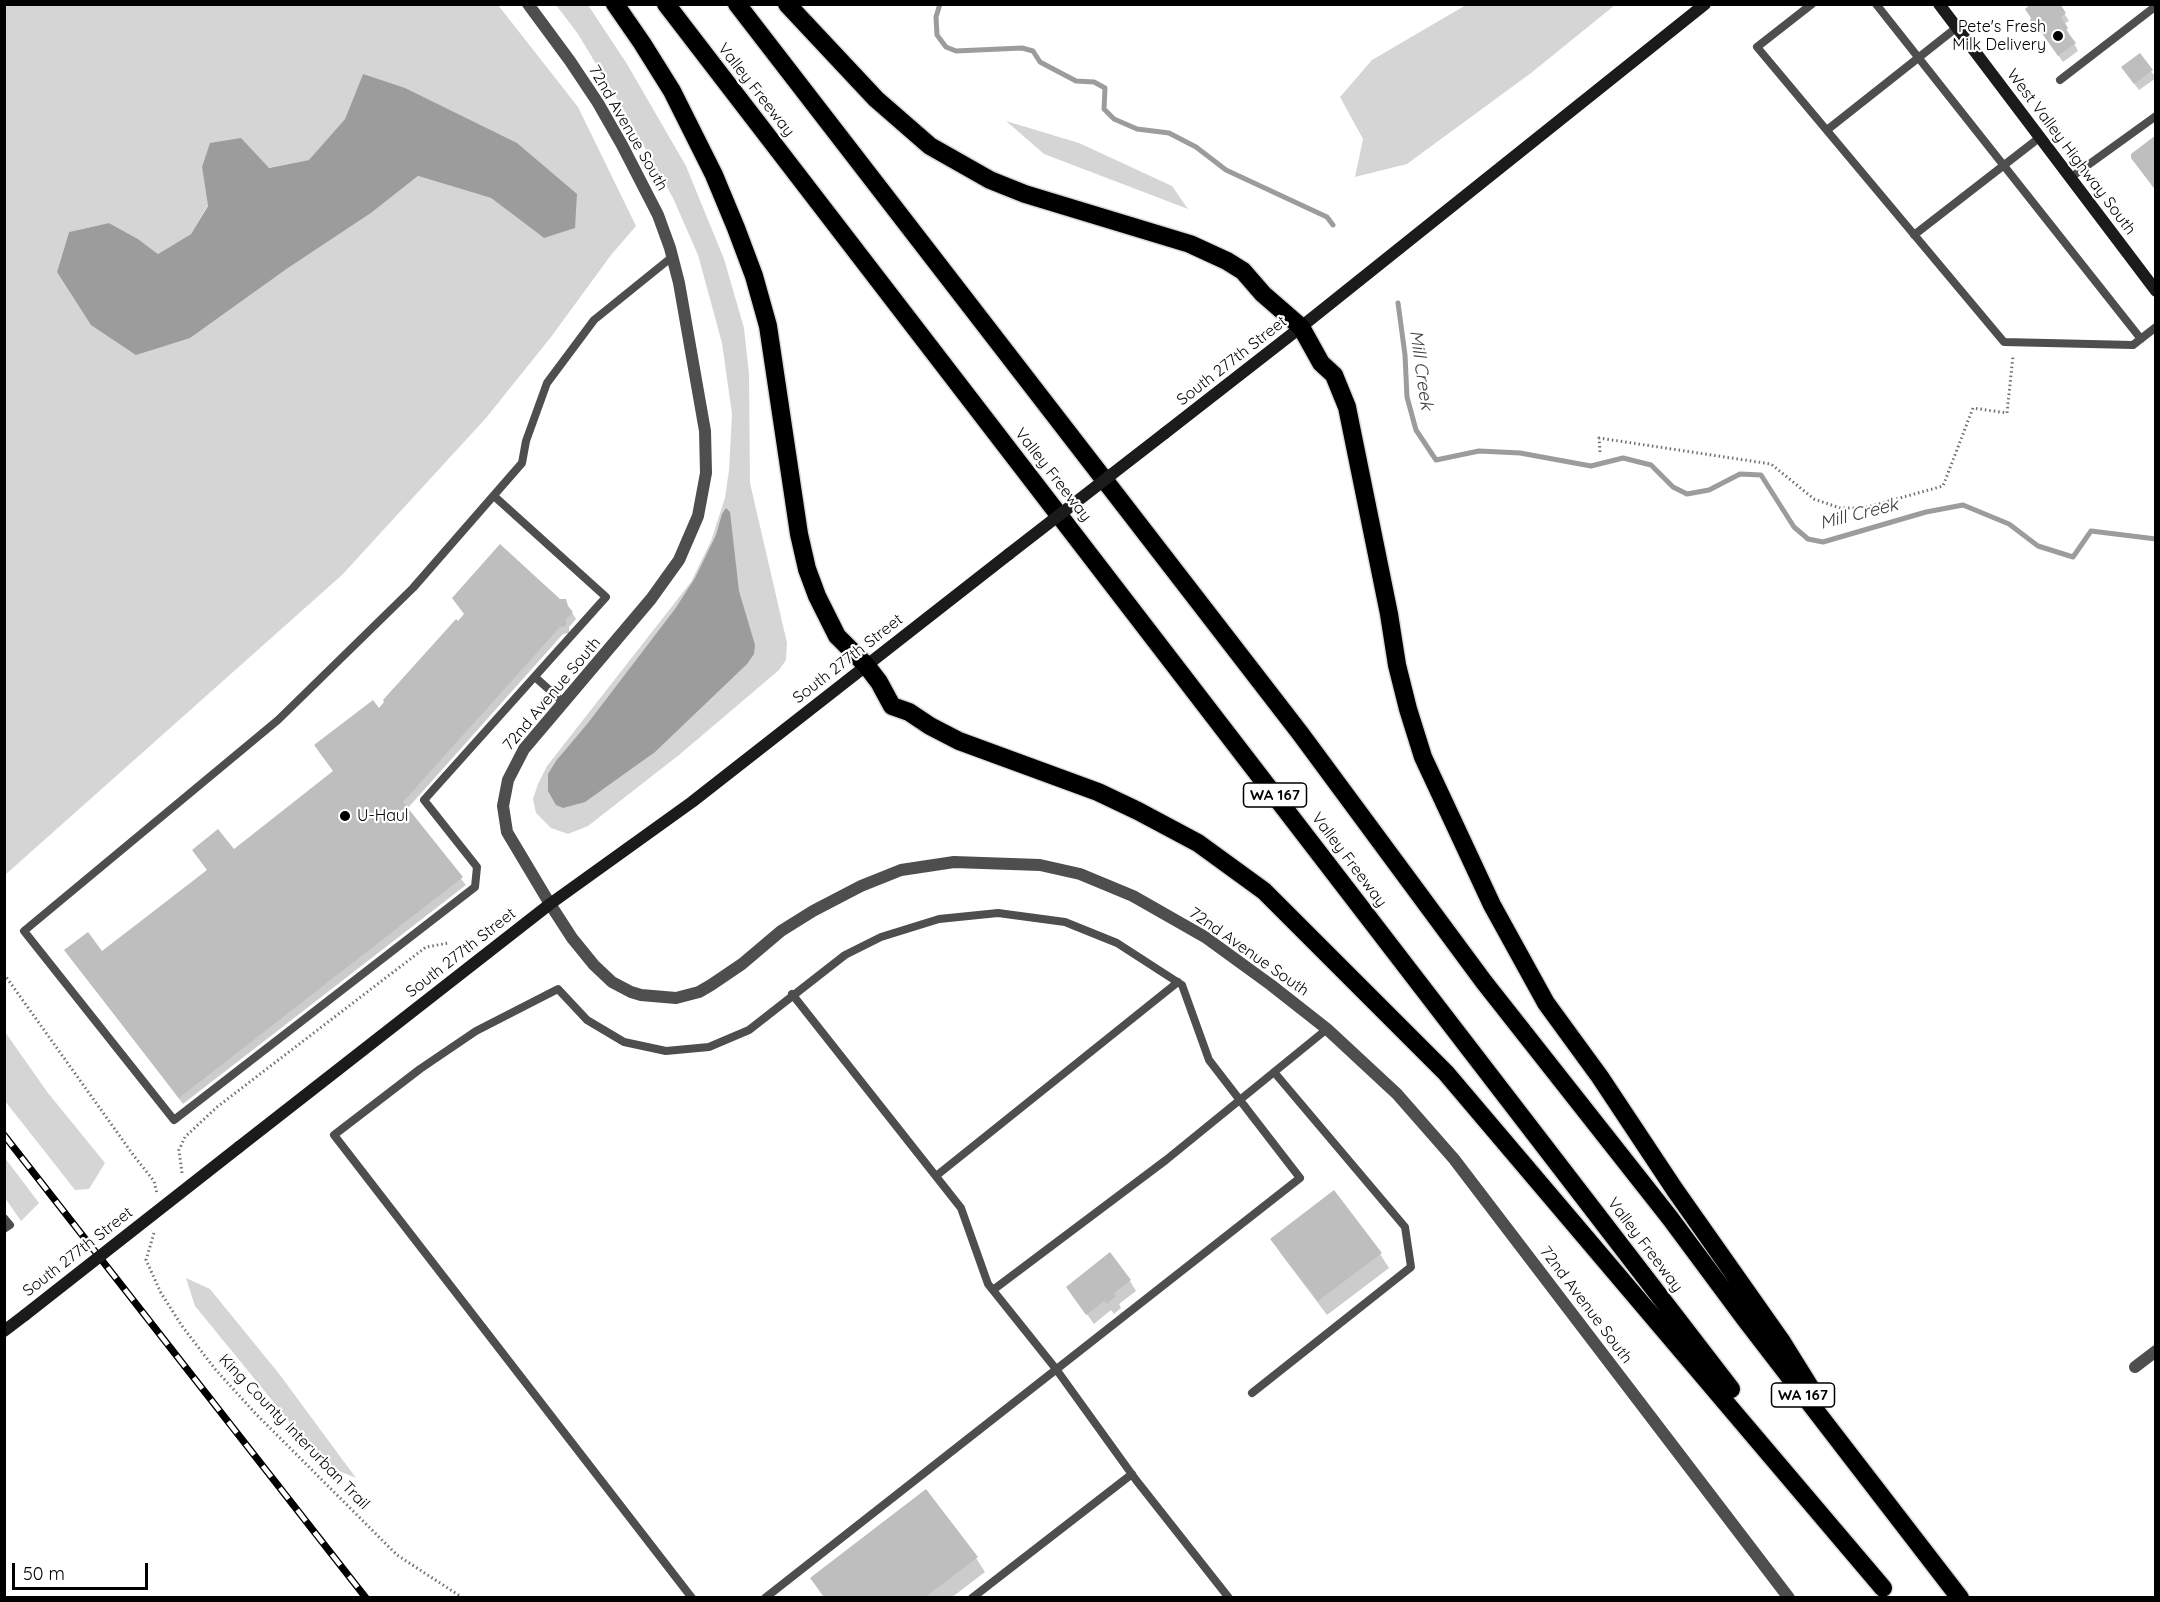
<!DOCTYPE html>
<html>
<head>
<meta charset="utf-8">
<style>
  body { margin:0 }
  #map { position:relative; width:2160px; height:1602px; overflow:hidden; background:#fff; font-family:Quicksand,sans-serif }
  canvas { display:block }
  .frame { position:absolute; inset:0; border:6px solid #000; pointer-events:none }
  .scale { position:absolute; left:12px; top:1563px; width:136px; height:27px; box-sizing:border-box; border:3px solid #000; border-top:0; padding-left:8px; font-size:18px; line-height:21px; white-space:nowrap; color:#000; -webkit-text-stroke:4px #fff; paint-order:stroke }
</style>
</head>
<body>
<div id="map">
<canvas width="2160" height="1602"></canvas>
<div class="frame"></div>
<div class="scale">50 m</div>
</div>
<script>
const c = document.querySelector('canvas').getContext('2d');
c.lineJoin = 'round';
function paint(path, color) { c.fillStyle = color; c.fill(path, 'evenodd'); }
const poly = rows => new Path2D(rows.map(r => 'M' + r).join(''));
function strokePath(path, color, width, dash) { c.strokeStyle = color; c.lineWidth = width; c.lineCap = dash ? 'butt' : 'round'; c.setLineDash(dash || []); c.stroke(path); }
function drawText(font, color, halo, rows, align = 'center') {
  c.font = font + ' Quicksand,sans-serif'; c.lineWidth = 4.5; c.setLineDash([]); c.textBaseline = 'middle'; c.strokeStyle = halo; c.fillStyle = color; for (const [text, x, y, turn = 0] of rows) {
    c.save(); c.translate(x, y); c.rotate((+turn || 0) * Math.PI / 180); c.textAlign = isNaN(turn) ? turn : align; if (halo) c.strokeText(text, 0, 0); c.fillText(text, 0, 0); c.restore();
  }
}
const green = poly([
  [5,5,498,5,578,107,636,226,611,255,551,337,486,418,342,575,5,875],
  [363,74,544,238,491,198,418,176,371,213,285,270,57,272,69,232,109,223,138,239,158,254,191,234,208,205,202,167,241,139,268,168,310,160,345,119],
  [556,5,588,5,627,64,686,166,724,259,744,328,749,374,750,483,787,643,786,660,779,670,679,755,588,826,568,834,551,828,536,813,533,799,538,784,547,766,691,582,711,541,725,498,729,470,732,414,722,343,698,255,673,198,625,112,578,34],
  [1466,5,1615,5,1531,73,1407,164,1355,177,1363,139,1340,97,1372,60],
  [1006,121,1079,143,1172,186,1188,209,1044,154],
  [5,1032,48,1093,105,1163,89,1189,75,1190,5,1101],
  [5,1158,39,1203,21,1221,5,1198],
  [186,1278,210,1289,280,1375,356,1478,325,1465,195,1306]
]);
const water = poly([
  [363,74,405,88,517,143,577,194,575,228,544,238,491,198,418,176,371,213,285,270,190,338,136,355,91,325,57,272,69,232,109,223,138,239,158,254,191,234,208,206,202,167,210,143,241,138,269,168,309,160,345,119],
  [726,508,730,512,739,591,755,645,754,654,747,664,655,752,585,802,563,808,556,805,548,791,548,774,556,761,588,723,675,609,695,578,716,535,722,514]
]);
const shadow = poly([
  [2058,4,2069,21,2064,24,2078,51,2063,62,2041,31,2040,32,2027,10],
  [2139,55,2156,78,2139,90,2127,74],
  [560,600,565,601,576,619,569,627,569,633,563,634,407,809,466,885,183,1104,70,957,102,953,208,871,198,857,233,851,334,772,380,711,465,615],
  [1272,1239,1380,1254,1389,1268,1327,1315,1281,1254],
  [1130,1281,1136,1291,1119,1304,1121,1308,1114,1314,1111,1310,1094,1324,1068,1288],
  [976,1558,985,1572,951,1598,824,1598,811,1578]
]);
const stream = poly([
  [940,4,936,17,937,35,946,47,956,51,1022,48,1033,51,1040,62,1076,81,1094,82,1105,88,1104,109,1114,119,1137,129,1169,133,1196,147,1226,170,1327,217,1333,225],
  [1398,303,1405,355,1407,397,1416,430,1436,460,1479,451,1520,453,1591,466,1623,458,1651,465,1673,487,1687,494,1709,490,1740,474,1761,475,1794,527,1808,539,1823,542,1926,512,1963,505,2009,524,2038,546,2073,557,2091,531,2156,539]
]);
const building = poly([
  [2031,4,2060,4,2066,13,2061,17,2068,28,2066,30,2076,43,2058,56,2036,25,2035,26,2030,20,2031,18,2025,9],
  [2140,53,2153,70,2134,84,2121,67],
  [2156,135,2156,191,2131,158,2131,154],
  [500,544,560,599,566,599,568,606,573,612,566,619,566,626,560,627,403,802,463,877,179,1098,64,950,88,932,102,951,207,870,192,850,218,829,234,849,333,771,314,745,373,700,379,708,384,702,383,700,456,619,458,621,464,614,452,598],
  [1334,1190,1382,1253,1318,1301,1270,1239],
  [1110,1252,1131,1280,1114,1293,1116,1296,1107,1304,1104,1301,1086,1315,1066,1287],
  [926,1489,978,1557,924,1598,825,1598,810,1578]
]);
const path = poly([
  [1600,452,1599,438,1771,464,1814,499,1840,508,1864,508,1943,486,1973,408,2007,413,2013,356],
  [4,974,134,1156,154,1181,157,1194],
  [182,1173,179,1150,185,1137,217,1107,426,947,449,943],
  [154,1233,146,1260,161,1293,182,1326,215,1369,255,1413,397,1555,463,1598]
]);
const service = poly([
  [1812,4,1757,47,2004,342,2133,345,2156,327],
  [1876,4,2141,339],
  [2060,80,2156,6],
  [1827,130,1956,28],
  [2070,178,2156,116],
  [1914,235,2039,138],
  [494,496,606,597,424,800,477,867,475,887,174,1120,24,931,278,720,413,588,522,463,526,441,547,383,594,320,672,257],
  [535,677,564,703],
  [792,994,961,1208,988,1284,1056,1369,1136,1480,1229,1598],
  [936,1176,1178,982],
  [4,1218,10,1225,4,1229],
  [993,1290,1166,1160,1327,1029],
  [1252,1393,1411,1267,1405,1227,1274,1072],
  [692,1598,334,1135,420,1069,476,1031,558,989,587,1020,624,1042,666,1051,709,1047,749,1030,845,955,881,937,939,919,998,913,1065,922,1117,943,1182,985,1209,1060,1300,1178,765,1598],
  [972,1598,1132,1474]
]);
const minor = poly([
  [550,904,572,938,594,965,612,982,631,992,641,995,676,998,699,992,711,985,742,964,781,931,813,911,861,886,901,870,954,862,1040,865,1080,874,1133,896,1205,937,1271,985,1327,1029,1397,1094,1454,1159,1789,1598],
  [2135,1367,2156,1351]
]);
const tertiary = poly([
  [528,4,570,61,598,103,622,145,658,215,670,248,679,283,705,431,706,473,698,516,679,560,651,599,524,749,508,780,503,806,507,832,550,904]
]);
const secondary = poly([
  [1939,4,2156,291],
  [1165,433,1301,327,1705,4],
  [239,1147,550,904,692,802,1009,554],
  [4,1331,25,1315]
]);
const motorway = poly([
  [615,4,642,43,672,91,714,175,736,228,754,276,768,326,799,534,807,569,817,596,837,636,866,665,879,682,892,706,909,712,930,726,959,741,1098,792,1138,811,1198,843,1264,891,1446,1073,1883,1588],
  [666,4,1731,1389],
  [737,4,1300,733,1484,982,1670,1218,1745,1319,1960,1598],
  [787,4,876,99,930,146,990,180,1025,194,1190,244,1227,261,1243,271,1263,294,1301,327,1321,363,1334,375,1347,407,1389,614,1397,665,1408,709,1423,757,1492,905,1546,1003,1600,1077,1675,1190,1782,1342,1810,1387]
]);
const rail = poly([
  [4,1135,366,1598]
]);
const secondaryBridge = poly([
  [1009,554,1165,433],
  [25,1315,239,1147]
]);
const markers = [
  [2058,36,6,"#000"],
  [345,816,6,"#000"]
];
const shields = [
  [1275,795,63],
  [1803,1395,63]
];
const shieldNames = [
  ["WA 167",1275,795],
  ["WA 167",1803,1395]
];
const poiNames = [
  ["Pete's Fresh",2046,27],
  ["Milk Delivery",2046,45],
  ["U-Haul",357,816,"left"]
];
const streetNames = [
  ["Valley Freeway",756,90,52],
  ["72nd Avenue South",628,128,60],
  ["West Valley Highway South",2071,152,53],
  ["South 277th Street",1232,361,-38],
  ["Valley Freeway",1053,475,52],
  ["South 277th Street",848,659,-38],
  ["72nd Avenue South",552,694,-50],
  ["Valley Freeway",1349,860,53],
  ["72nd Avenue South",1249,952,35],
  ["South 277th Street",461,953,-38],
  ["Valley Freeway",1645,1245,53],
  ["South 277th Street",78,1252,-38],
  ["72nd Avenue South",1586,1305,53],
  ["King County Interurban Trail",294,1432,46]
];
const waterNames = [
  ["Mill Creek",1421,370,82],
  ["Mill Creek",1859,514,-14]
];
paint(green, '#d5d5d5');
paint(water, '#9c9c9c');
paint(shadow, '#0003');
strokePath(stream, '#9c9c9c', 5);
paint(building, '#bebebe');
strokePath(motorway, '#dbdbdb', 21);
strokePath(path, '#707070', 3, [1.5, 3]);
strokePath(service, '#4e4e4e', 8);
strokePath(minor, '#4e4e4e', 12);
strokePath(tertiary, '#4e4e4e', 12);
strokePath(secondary, '#1b1b1b', 12);
strokePath(motorway, '#000', 18);
strokePath(rail, '#000', 7);
strokePath(rail, '#fff', 4.5, [14]);
strokePath(secondaryBridge, '#1b1b1b', 12);
for (const [x, y, r, color] of markers) { const dot = new Path2D(); dot.arc(x, y, r, 0, 2 * Math.PI); c.fillStyle = color; c.fill(dot); strokePath(dot, '#fff', 2); }
for (const [x, y, w] of shields) { const box = new Path2D(); box.roundRect(x - w / 2, y - 12, w, 24, 4.5); c.fillStyle = '#fff'; c.fill(box); strokePath(box, '#000', 1.5); }
drawText('bold 15px', '#000', null, shieldNames);
drawText('16px', '#000', '#fff', poiNames, 'right');
drawText('16px', '#000', '#fff', streetNames);
drawText('italic 18px', '#3d3d3d', '#fff', waterNames);
</script>
</body>
</html>
